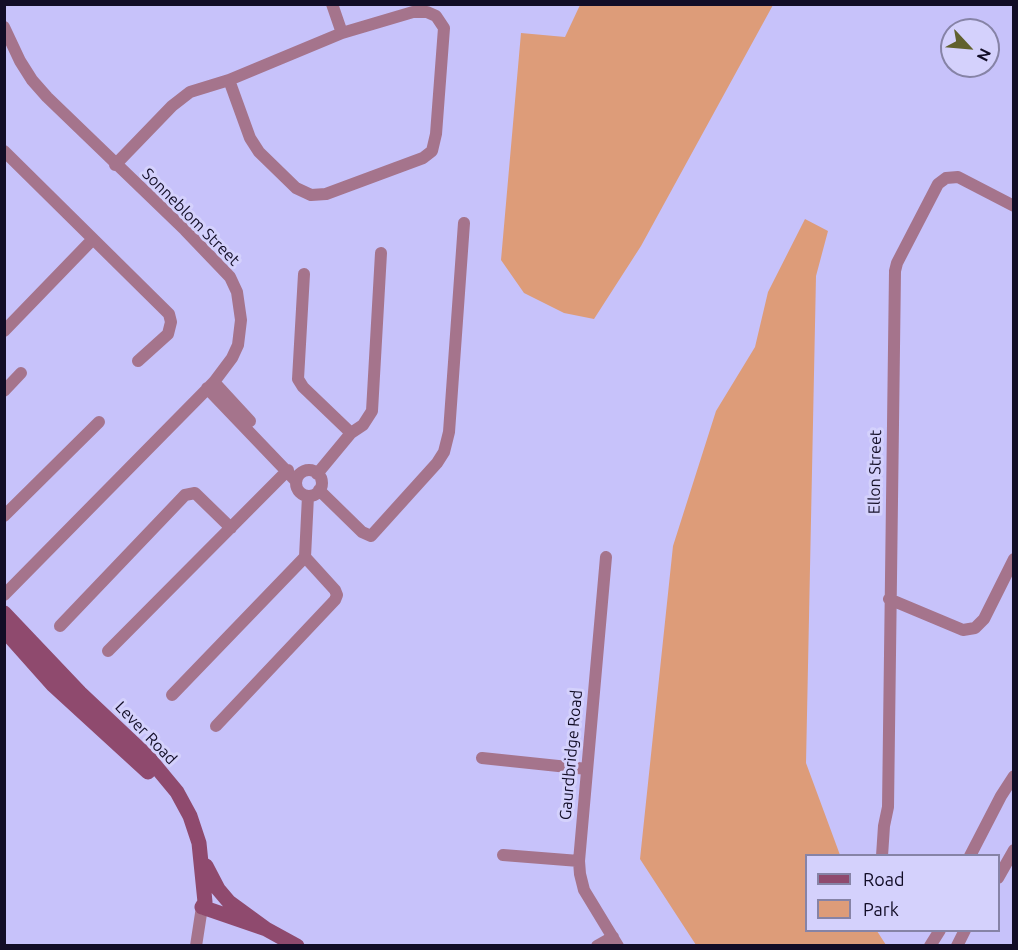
<!DOCTYPE html>
<html>
<head>
<meta charset="utf-8">
<style>
  body { margin:0 }
  #map { position:relative; width:1018px; height:950px; overflow:hidden; background:#c7c2fa; font-family:Ubuntu,sans-serif }
  canvas { display:block }
  .frame { position:absolute; inset:0; border:6px solid #120d26; pointer-events:none }
  .legend { position:absolute; left:805px; top:854px; width:195px; height:78px; box-sizing:border-box; background:#d4d1fc; border:2px solid #8683a6; margin:0; padding:8px 10px; list-style:none; font-size:18px; color:#120d26 }
  .legend li { display:flex; align-items:center; gap:12px; height:30px }
  .legend b { width:30px; border:2px solid #8683a6 }
  .north { position:absolute; left:940px; top:18px; width:60px; height:60px; box-sizing:border-box; background:#d4d1fc; border:2px solid #8683a6; border-radius:50%; rotate:116deg; font-size:16px; font-weight:700; line-height:24px; text-align:center; color:#120d26 }
  .north::after { content:''; display:block; margin:auto; width:21px; height:27px; background:#61612e; clip-path:polygon(50% 0,100% 100%,50% 72%,0 100%) }
</style>
</head>
<body>
<div id="map">
<canvas width="1018" height="950"></canvas>
<div class="frame"></div>
<ul class="legend">
<li><b style="height:8px;background:#8f4a6e"></b>Road</li>
<li><b style="height:16px;background:#dd9c79"></b>Park</li>
</ul>
<div class="north">N</div>
</div>
<script>
const c = document.querySelector('canvas').getContext('2d');
c.lineJoin = 'round';
function paint(path, color) { c.fillStyle = color; c.fill(path, 'evenodd'); }
const poly = rows => new Path2D(rows.map(r => 'M' + r).join(''));
function strokePath(path, color, width, dash) { c.strokeStyle = color; c.lineWidth = width; c.lineCap = dash ? 'butt' : 'round'; c.setLineDash(dash || []); c.stroke(path); }
function drawText(font, color, halo, rows, align = 'center') {
  c.font = font + ' Ubuntu,sans-serif'; c.lineWidth = 6; c.setLineDash([]); c.textBaseline = 'middle'; c.strokeStyle = halo; c.fillStyle = color; for (const [text, x, y, turn = 0] of rows) {
    c.save(); c.translate(x, y); c.rotate((+turn || 0) * Math.PI / 180); c.textAlign = isNaN(turn) ? turn : align; if (halo) c.strokeText(text, 0, 0); c.fillText(text, 0, 0); c.restore();
  }
}
const green = poly([
  [580,5,773,5,641,246,594,319,564,313,524,293,501,260,521,33,565,37],
  [805,219,828,231,816,276,806,763,840,855,806,856,806,930,877,931,886,945,696,945,640,859,673,546,716,411,755,347,768,292]
]);
const minor = poly([
  [332,4,342,33],
  [4,27,20,61,32,80,47,97,185,230,230,277,237,292,241,320,238,345,232,358,214,382,4,595],
  [4,151,169,314,171,322,168,334,138,361],
  [115,165,172,106,190,92,229,80,342,33,413,12,427,12,436,16,444,28,436,134,432,151,423,158,326,194,311,195,296,188,259,152,250,138,229,80],
  [304,274,298,379,303,387,351,433],
  [4,331,93,239],
  [214,382,250,421],
  [207,388,296,481],
  [4,391,21,373],
  '296 483a13 13 0 1 1 26 0a13 13 0 1 1-26 0Z',
  [317,474,351,433,363,425,372,411,381,253],
  [319,490,362,532,371,536,437,463,444,452,449,432,464,223],
  [4,516,99,422],
  [606,557,579,861,580,874,584,890,618,946],
  [889,599,963,630,975,628,984,619,1014,559],
  [60,626,185,495,195,493,231,528],
  [108,651,288,470],
  [172,695,305,557,308,496],
  [216,726,335,600,337,595,335,590,305,557],
  [482,758,587,769],
  [503,855,579,861],
  [882,856,884,826,888,807,895,271,897,263,938,184,946,178,958,177,1014,206],
  [970,856,1001,796,1014,776],
  [998,878,1014,850],
  [196,946,202,907],
  [597,946,613,937],
  [930,946,940,930],
  [957,946,965,930]
]);
const secondary = poly([
  [4,613,80,693,148,757,177,792,190,816,199,843,205,902,202,907],
  [4,630,53,685,148,772],
  [206,866,218,889,229,902,266,929],
  [202,907,266,929,297,946]
]);
const streetNames = [
  ["Sonneblom Street",191,217,45],
  ["Ellon Street",875,472,-89],
  ["Lever Road",146,733,46],
  ["Gaurdbridge Road",571,755,-85]
];
paint(green, '#dd9c79');
strokePath(minor, '#a5748c', 12);
strokePath(secondary, '#8f4a6e', 15);
drawText('16px', '#120d26', '#d4d1fc', streetNames);
</script>
</body>
</html>
